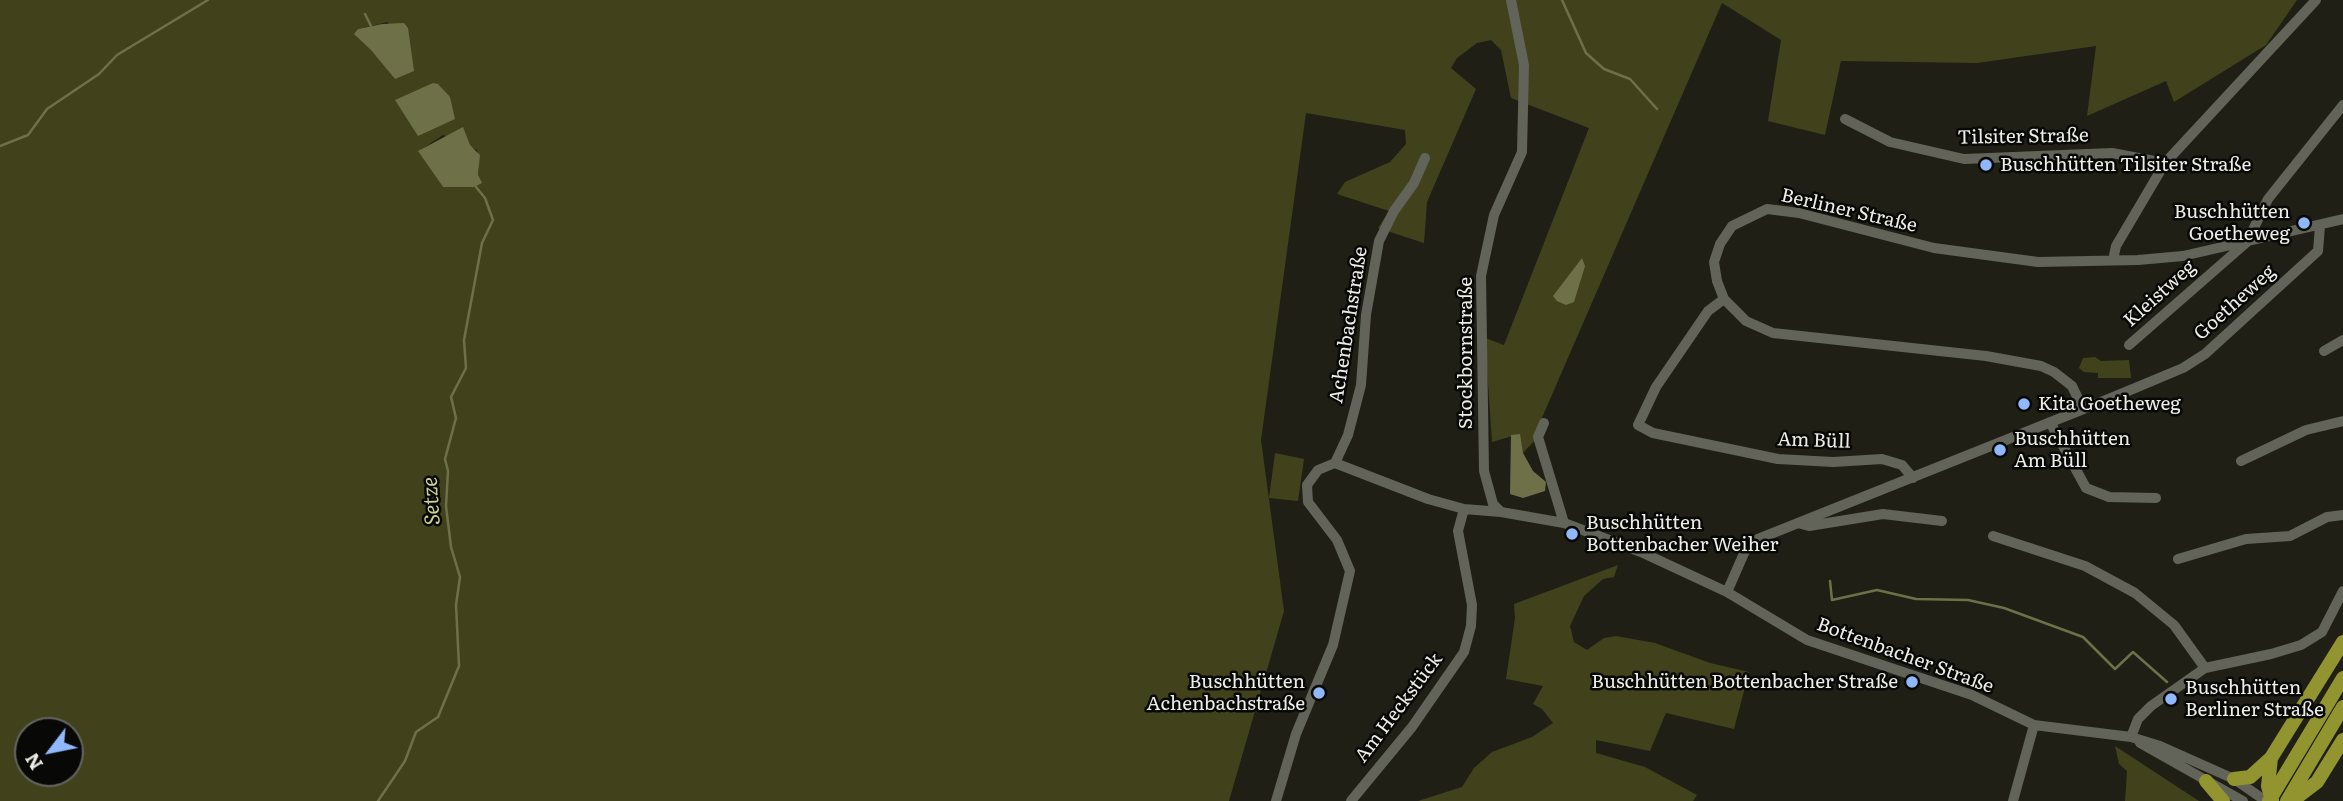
<!DOCTYPE html>
<html>
<head>
<meta charset="utf-8">
<style>
  body { margin:0 }
  #map { position:relative; width:2343px; height:801px; overflow:hidden; background:#1f1f16; font-family:Literata,serif }
  canvas { display:block }
  .north { position:absolute; left:14px; top:717px; width:70px; height:70px; box-sizing:border-box; background:#080906; border:2px solid #636460; border-radius:50%; rotate:238deg; font-size:19px; font-weight:700; line-height:28px; text-align:center; color:#ecede6 }
  .north::after { content:''; display:block; margin:auto; width:24px; height:32px; background:#90b8fd; clip-path:polygon(50% 0,100% 100%,50% 72%,0 100%) }
</style>
</head>
<body>
<div id="map">
<canvas width="2343" height="801"></canvas>
<div class="north">N</div>
</div>
<script>
const c = document.querySelector('canvas').getContext('2d');
c.lineJoin = 'round';
function paint(path, color) { c.fillStyle = color; c.fill(path, 'evenodd'); }
const poly = rows => new Path2D(rows.map(r => 'M' + r).join(''));
function strokePath(path, color, width, dash) { c.strokeStyle = color; c.lineWidth = width; c.lineCap = dash ? 'butt' : 'round'; c.setLineDash(dash || []); c.stroke(path); }
function drawText(font, color, halo, rows, align = 'center') {
  c.font = font + ' Literata,serif'; c.lineWidth = 5; c.setLineDash([]); c.textBaseline = 'middle'; c.strokeStyle = halo; c.fillStyle = color; for (const [text, x, y, turn = 0] of rows) {
    c.save(); c.translate(x, y); c.rotate((+turn || 0) * Math.PI / 180); c.textAlign = isNaN(turn) ? turn : align; if (halo) c.strokeText(text, 0, 0); c.fillText(text, 0, 0); c.restore();
  }
}
const green = poly([
  [0,0,2297,0,2266,45,2174,102,2166,81,2087,116,2096,46,1977,63,1841,61,1825,135,1768,121,1781,40,1722,3,1541,420,1538,437,1523,453,1519,434,1492,442,1485,338,1504,345,1589,128,1511,98,1501,50,1491,40,1477,43,1457,58,1451,68,1476,89,1427,202,1424,243,1378,228,1389,211,1337,194,1345,182,1390,162,1406,144,1405,130,1306,113,1261,440,1284,611,1229,801,0,801],
  [388,22,395,79,358,29],
  [443,135,477,150,479,170,474,187,443,187,419,151],
  [28,731,70,731,70,773,28,773],
  [2095,357,2101,361,2129,360,2131,378,2098,378,2098,373,2084,372,2079,368,2083,358],
  [1275,453,1304,459,1298,501,1269,498],
  [1618,565,1614,577,1603,579,1584,596,1570,626,1574,642,1587,650,1604,638,1616,636,1655,643,1710,663,1749,672,1734,729,1666,713,1650,751,1596,740,1596,753,1645,767,1697,795,1693,801,1418,801,1462,787,1474,768,1492,752,1532,737,1553,723,1542,709,1533,704,1543,686,1506,679,1515,618,1514,604],
  [2115,746,2199,801,2125,801,2127,771,2119,764]
]);
const water = poly([
  [404,23,408,28,414,71,395,79,371,50,354,34,358,29,382,24],
  [433,83,438,84,450,97,455,119,418,136,395,100],
  [463,127,470,145,480,155,478,175,482,183,474,187,443,187,418,151],
  [1582,258,1585,266,1574,302,1566,305,1557,301,1553,296],
  [1520,434,1523,453,1533,471,1546,482,1545,491,1523,498,1510,494,1511,435]
]);
const stream = poly([
  [1562,0,1586,53,1604,69,1630,79,1657,109],
  [365,14,371,26],
  [0,146,28,135,47,109,99,74,117,55,208,0],
  [1830,581,1832,600,1877,590,1916,599,1968,600,2004,608,2083,637,2115,669,2133,652,2167,682],
  [378,801,405,761,416,732,438,717,459,666,456,605,460,577,451,547,446,506,448,471,445,459,456,418,451,397,466,368,464,340,482,243,493,220,485,198,476,187]
]);
const minor = poly([
  [1511,0,1524,65,1522,152,1494,215,1481,276,1484,471,1493,504,1501,512,1564,523,1641,552,1727,592,1807,640,1972,695,2034,725,2131,737,2160,746,2234,779,2266,801],
  [1845,119,1890,142,1964,159,2112,153,2165,163],
  [2113,260,2116,246,2165,163,2316,0],
  [1724,299,1708,311,1656,387,1638,425,1653,433,1778,459,1833,462,1882,459,1902,465,1913,478],
  [2129,345,2247,242,2268,199,2343,105],
  [2324,351,2343,340],
  [2082,407,2072,386,2054,372,2041,366,1986,356,1773,333,1746,321,1724,299,1717,281,1714,262,1720,244,1732,226,1767,209,1799,213,1934,248,2038,262,2138,260,2183,256,2343,219],
  [2050,422,2086,488,2109,497,2156,498],
  [1544,423,1538,437,1564,523],
  [2241,461,2306,430,2343,421],
  [1335,463,1428,499,1464,509,1501,512],
  [1798,523,1809,526,1883,514,1942,521],
  [1993,536,2085,566,2135,593,2174,625,2205,668],
  [2178,559,2246,539,2290,536,2327,517,2343,515],
  [1727,592,1745,551,1758,539,2116,396,2183,368,2205,354,2318,251,2320,226],
  [2131,737,2138,719,2151,706,2205,668,2271,654,2301,645,2322,632,2343,591],
  [2140,743,2243,801],
  [1276,801,1296,734,1333,645,1350,571,1337,540,1308,502,1307,485,1318,470,1335,463,1348,435,1361,385,1366,315,1379,241,1394,211,1414,183,1425,158],
  [1351,801,1412,727,1464,652,1471,626,1472,605,1458,531,1464,509],
  [2013,801,2034,725]
]);
const highway = poly([
  [2271,758,2268,786,2272,800],
  [2234,779,2250,777,2271,758,2343,642],
  [2206,781,2223,801],
  [2269,801,2343,678],
  [2287,801,2343,707],
  [2292,801,2317,782,2343,740]
]);
const markers = [
  [1986,165,7,"#90b8fd"],
  [2304,223,7,"#90b8fd"],
  [2024,404,7,"#90b8fd"],
  [2000,450,7,"#90b8fd"],
  [1572,534,7,"#90b8fd"],
  [1912,682,7,"#90b8fd"],
  [1319,693,7,"#90b8fd"],
  [2171,699,7,"#90b8fd"]
];
const streetNames = [
  ["Tilsiter Straße",2023,137,-1],
  ["Berliner Straße",1849,211,13],
  ["Kleistweg",2160,294,-42],
  ["Goetheweg",2235,303,-42],
  ["Achenbachstraße",1349,325,-81],
  ["Stockbornstraße",1466,353,-90],
  ["Am Büll",1814,441,2],
  ["Bottenbacher Straße",1905,656,20],
  ["Am Heckstück",1399,708,-53]
];
const poiNames = [
  ["Buschhütten Tilsiter Straße",2000,165],
  ["Buschhütten",2290,212,"right"],
  ["Goetheweg",2290,234,"right"],
  ["Kita Goetheweg",2038,404],
  ["Buschhütten",2014,439],
  ["Am Büll",2014,461],
  ["Buschhütten",1586,523],
  ["Bottenbacher Weiher",1586,545],
  ["Buschhütten",1305,682,"right"],
  ["Achenbachstraße",1305,704,"right"],
  ["Buschhütten Bottenbacher Straße",1898,682,"right"],
  ["Buschhütten",2185,688],
  ["Berliner Straße",2185,710]
];
const waterNames = [
  ["Setze",432,501,-94]
];
paint(green, '#41421c');
paint(water, '#6e7148');
strokePath(stream, '#6e7148', 2.5);
strokePath(minor, '#626359', 10);
strokePath(highway, '#92952f', 14);
for (const [x, y, r, color] of markers) { const dot = new Path2D(); dot.arc(x, y, r, 0, 2 * Math.PI); c.fillStyle = color; c.fill(dot); strokePath(dot, '#080906', 2.5); }
drawText('19px', '#ecede6', '#080906', streetNames);
drawText('19px', '#ecede6', '#080906', poiNames, 'left');
drawText('italic 21px', '#cfd38f', '#080906', waterNames);
</script>
</body>
</html>
